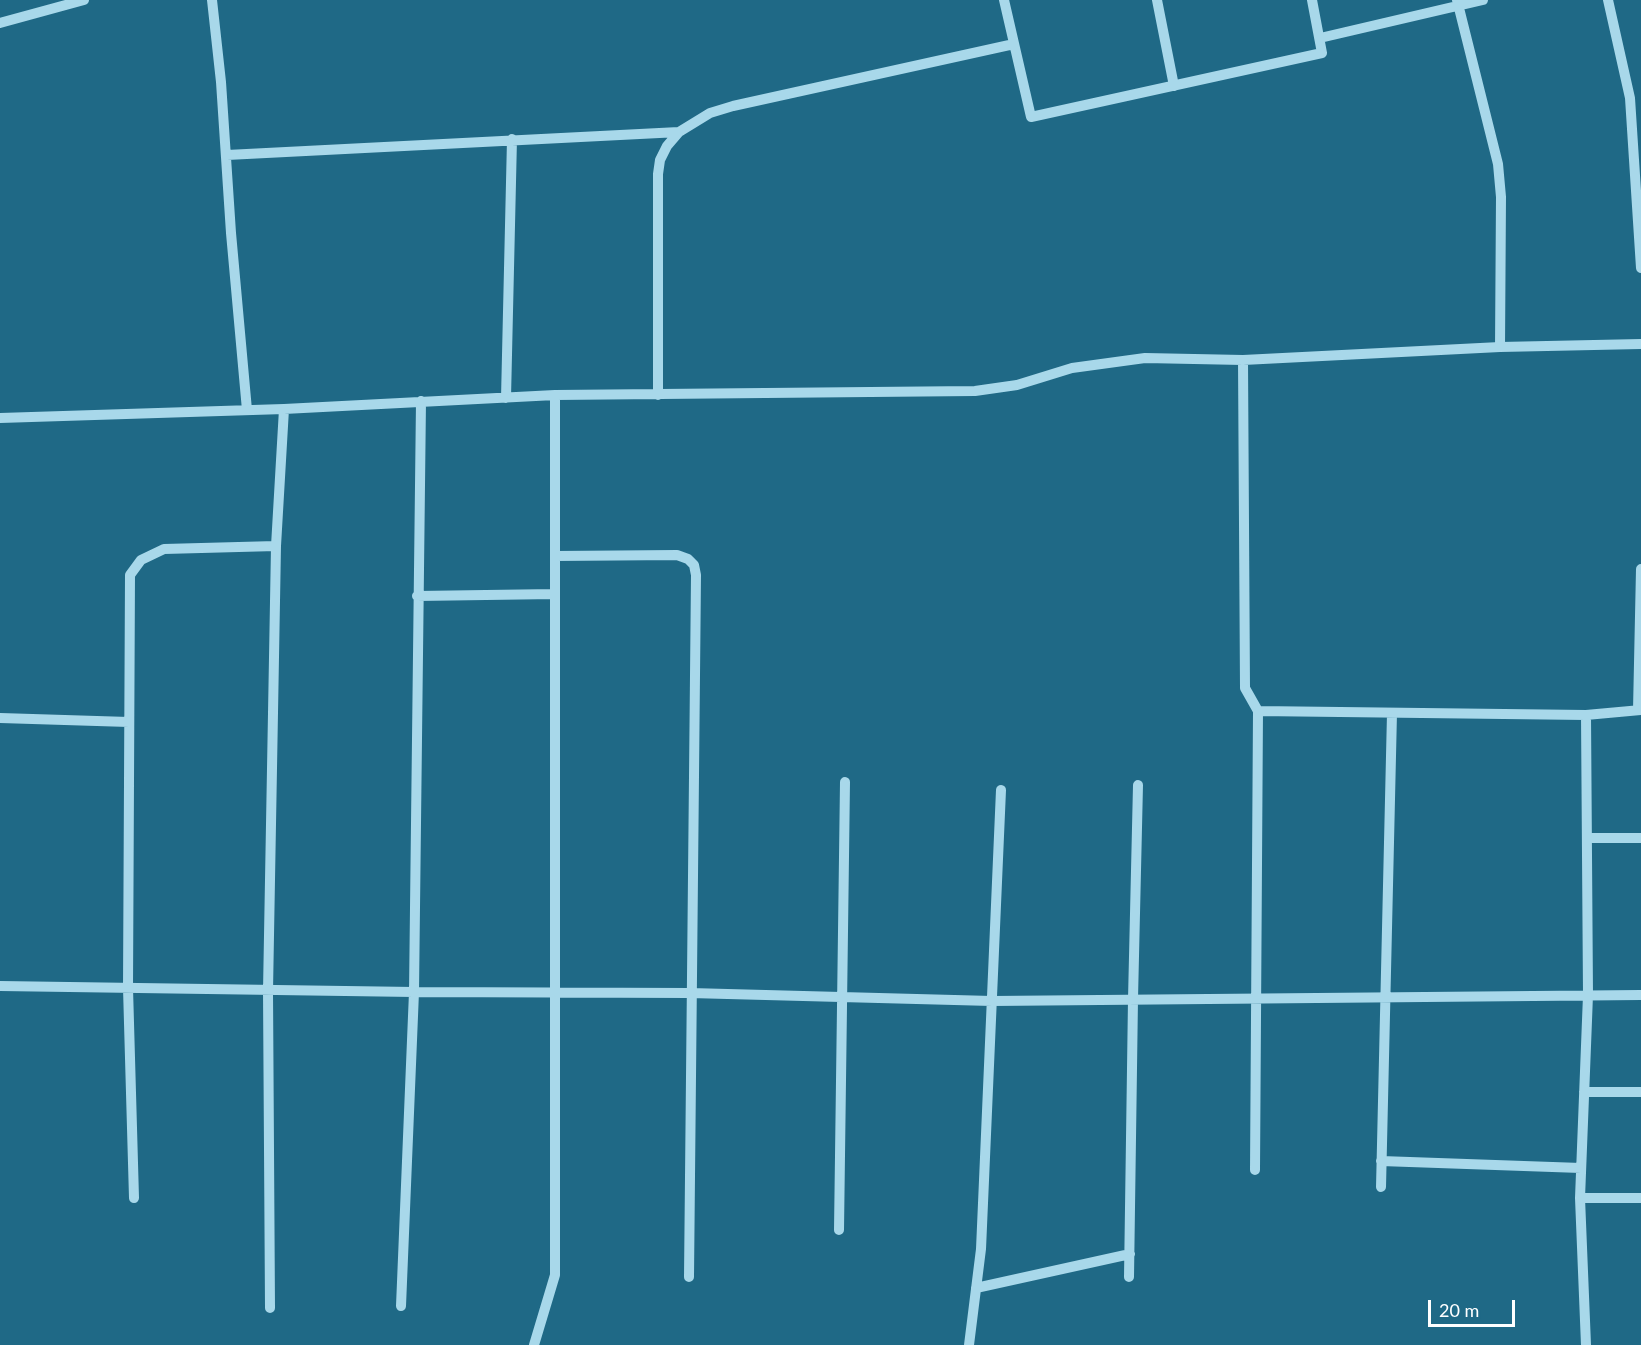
<!DOCTYPE html>
<html>
<head>
<meta charset="utf-8">
<style>
  body { margin:0 }
  #map { position:relative; width:1641px; height:1345px; overflow:hidden; background:#1f6986; font-family:Lato,sans-serif }
  canvas { display:block }
  .scale { position:absolute; left:1428px; top:1300px; width:87px; height:27px; box-sizing:border-box; border:3px solid #fff; border-top:0; padding-left:8px; font-size:18px; line-height:21px; white-space:nowrap; color:#fff; -webkit-text-stroke:4px #1f6986; paint-order:stroke }
</style>
</head>
<body>
<div id="map">
<canvas width="1641" height="1345"></canvas>
<div class="scale">20 m</div>
</div>
<script>
const c = document.querySelector('canvas').getContext('2d');
c.lineJoin = 'round';
const poly = rows => new Path2D(rows.map(r => 'M' + r).join(''));
function strokePath(path, color, width, dash) { c.strokeStyle = color; c.lineWidth = width; c.lineCap = dash ? 'butt' : 'round'; c.setLineDash(dash || []); c.stroke(path); }
const minor = poly([
  [212,0,221,82,231,233,247,410],
  [1004,0,1031,117,1322,53,1312,0],
  [1157,0,1174,86],
  [1457,0,1498,164,1501,197,1500,347],
  [1608,0,1630,98,1641,268],
  [0,23,84,0],
  [1320,38,1483,0],
  [227,155,679,132],
  [1243,360,1245,688,1258,711,1255,1170],
  [658,395,658,174,660,160,667,146,679,132,710,113,733,106,1014,44],
  [506,398,512,139],
  [0,418,284,409,555,395,975,391,1017,385,1072,368,1145,358,1243,360,1500,347,1641,344],
  [555,556,677,555,688,559,694,565,696,575,689,1277],
  [417,596,555,594],
  [1638,710,1641,569],
  [1258,711,1586,715,1641,710],
  [0,718,129,722],
  [1587,838,1641,838],
  [0,986,414,992,690,993,992,1001,1641,995],
  [1584,1092,1641,1092],
  [1381,1161,1581,1168],
  [1381,1187,1392,713],
  [134,1198,128,988,130,575,141,560,164,549,276,546],
  [1580,1198,1641,1198],
  [839,1230,845,782],
  [1129,1277,1133,999,1138,785],
  [976,1288,1130,1254],
  [401,1306,414,992,421,401],
  [270,1308,268,991,276,546,284,409],
  [534,1345,555,1275,555,395],
  [969,1345,981,1249,1001,790],
  [1586,1345,1580,1198,1588,995,1586,715]
]);
strokePath(minor, '#a8d8ea', 10);
</script>
</body>
</html>
